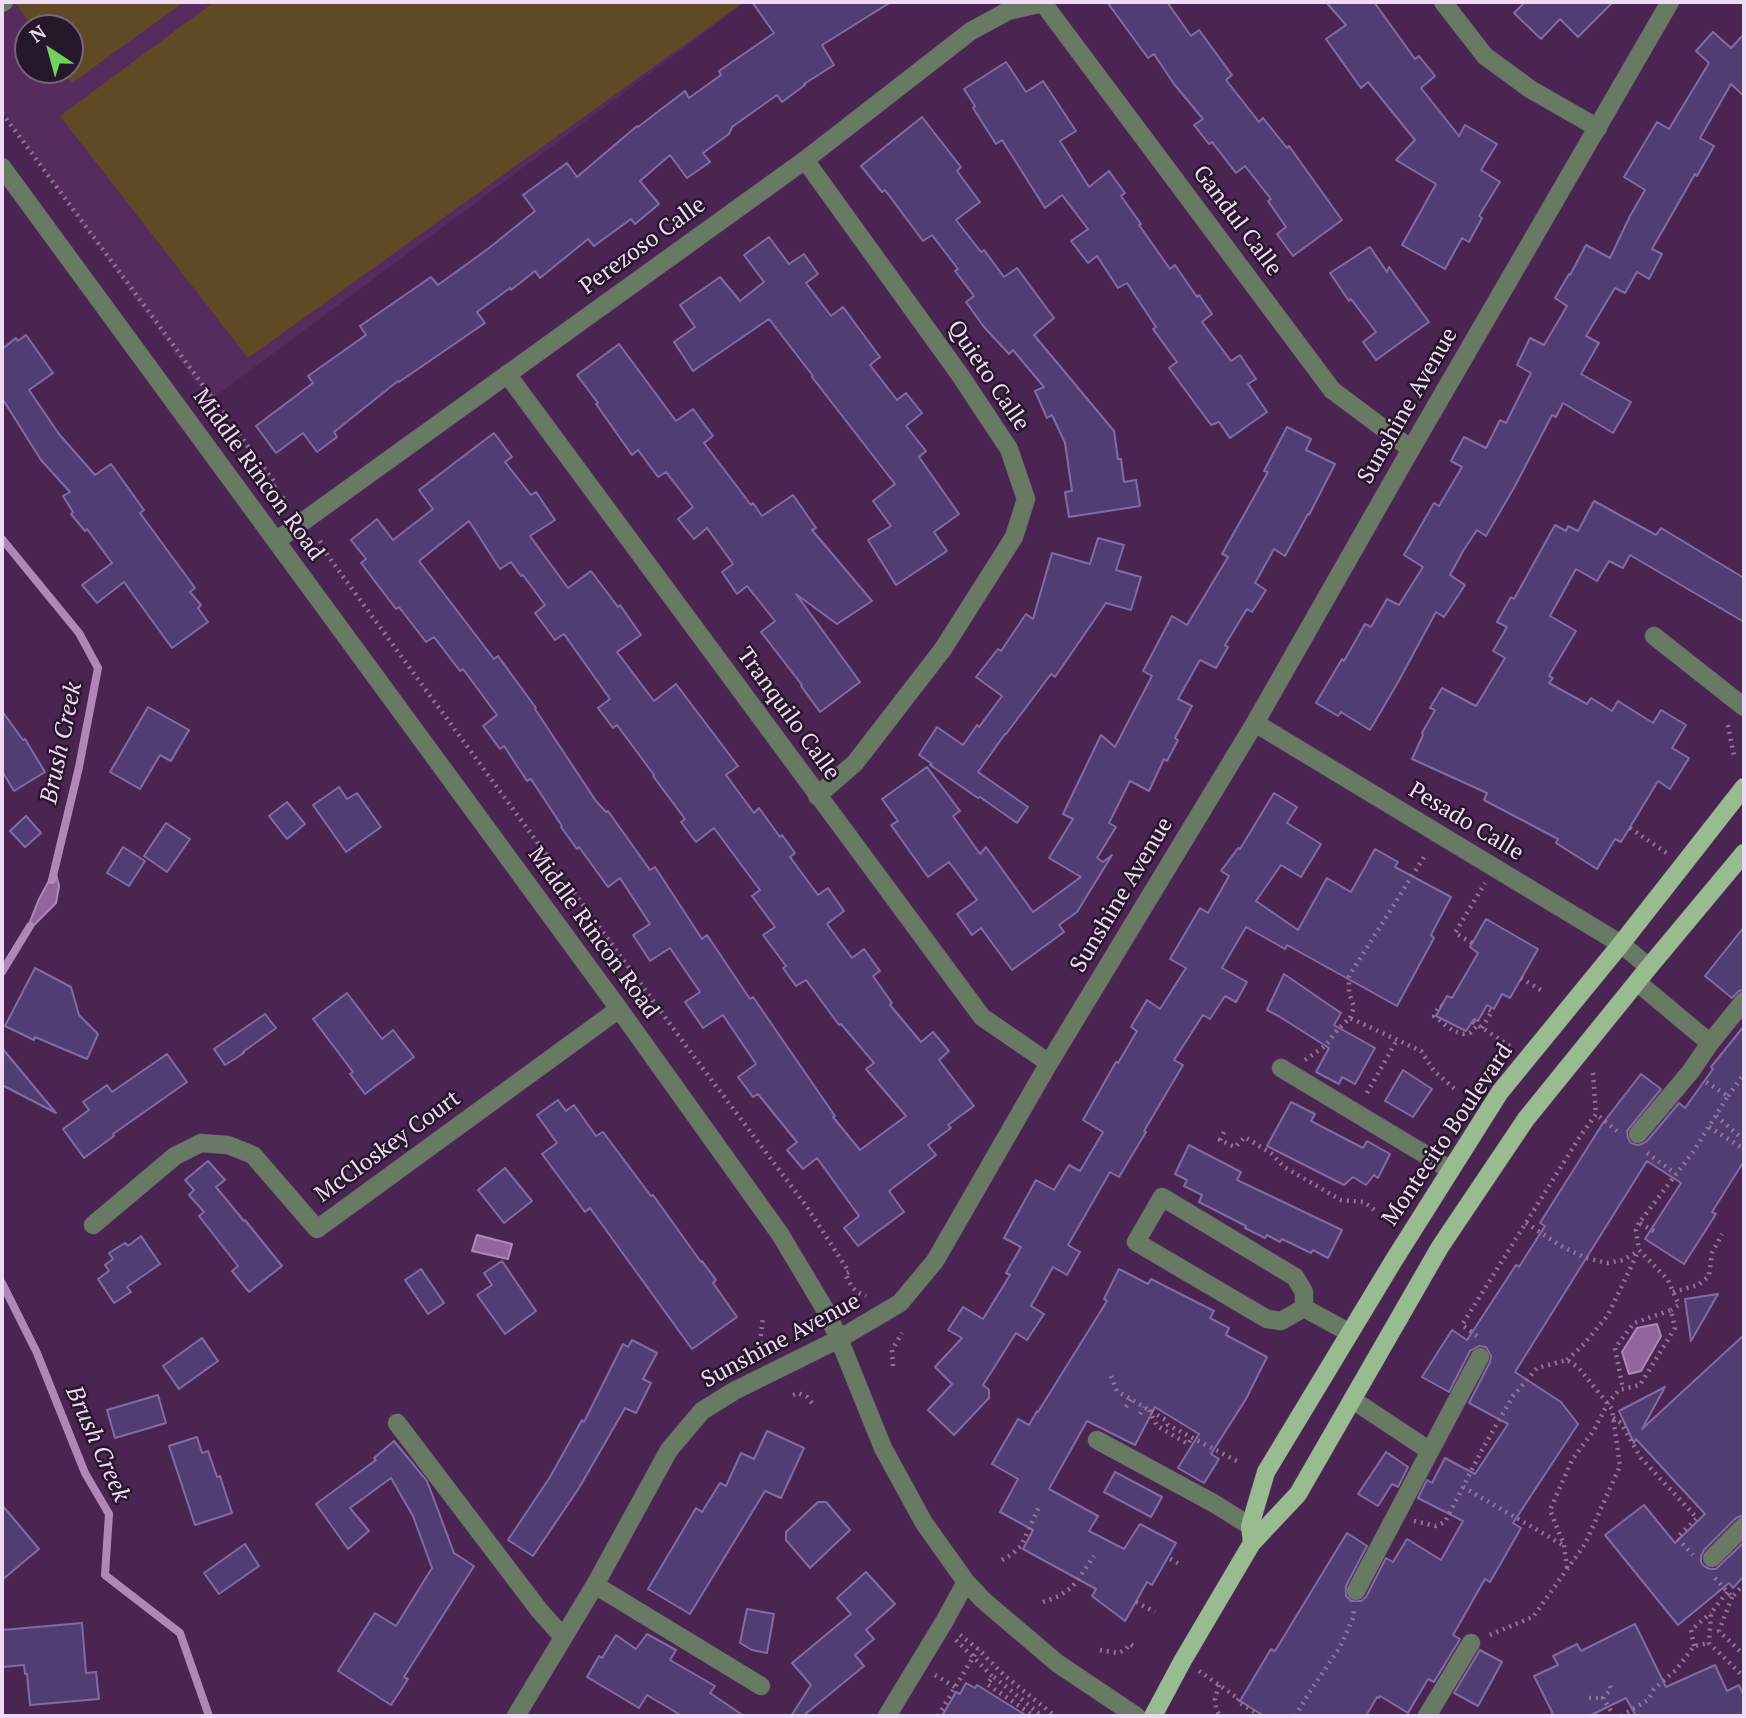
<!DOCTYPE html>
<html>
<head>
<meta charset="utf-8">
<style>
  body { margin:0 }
  #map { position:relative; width:1746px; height:1718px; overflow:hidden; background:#4a2552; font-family:"PT Serif",serif }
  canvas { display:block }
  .frame { position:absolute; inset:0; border:4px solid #f1daf5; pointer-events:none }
  .north { position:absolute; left:14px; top:14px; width:70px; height:70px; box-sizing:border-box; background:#27172b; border:2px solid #78657c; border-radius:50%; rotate:324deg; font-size:19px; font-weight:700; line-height:28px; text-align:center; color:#f1daf5 }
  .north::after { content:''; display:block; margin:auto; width:24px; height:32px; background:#72d25d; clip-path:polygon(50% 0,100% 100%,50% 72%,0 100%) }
</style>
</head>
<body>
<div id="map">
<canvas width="1746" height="1718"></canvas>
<div class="frame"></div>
<div class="north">N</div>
</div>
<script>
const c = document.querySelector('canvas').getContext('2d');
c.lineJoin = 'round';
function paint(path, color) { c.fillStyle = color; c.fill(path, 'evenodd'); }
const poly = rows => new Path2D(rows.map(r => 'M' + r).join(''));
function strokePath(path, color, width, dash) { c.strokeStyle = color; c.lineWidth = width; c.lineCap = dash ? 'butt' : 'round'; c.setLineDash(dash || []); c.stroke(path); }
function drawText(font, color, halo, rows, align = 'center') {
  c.font = font + ' "PT Serif",serif'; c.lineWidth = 5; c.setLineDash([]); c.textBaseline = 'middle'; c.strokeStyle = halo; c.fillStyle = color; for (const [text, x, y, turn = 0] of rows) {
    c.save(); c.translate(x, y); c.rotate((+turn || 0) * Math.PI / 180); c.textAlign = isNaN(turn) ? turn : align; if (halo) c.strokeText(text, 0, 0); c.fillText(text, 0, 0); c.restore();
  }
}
const built = poly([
  [2,2,746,2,209,401,2,112],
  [28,28,70,28,70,70,28,70]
]);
const green = poly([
  [15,2,184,2,72,83,63,70,70,70,70,28,33,28],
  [214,2,744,2,248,358,60,116]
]);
const water = poly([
  [55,870,59,886,56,903,25,934,39,899,55,870],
  [477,1235,512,1244,508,1259,472,1251,477,1235],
  [1657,1324,1661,1336,1641,1371,1629,1374,1622,1352,1637,1328,1657,1324]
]);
const stream = poly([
  [2,539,79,633,98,668,79,767,52,880],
  [2,972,30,926],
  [2,1283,37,1353,85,1473,109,1514,105,1575,180,1633,209,1716]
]);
const building = poly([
  [752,2,891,2,822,45,834,65,804,84,805,85,782,102,777,95,732,127,729,134,703,153,710,162,687,178,670,155,640,181,659,204,635,224,631,219,594,246,588,239,540,278,535,271,511,290,510,288,477,312,485,323,399,382,398,381,334,432,337,437,317,452,303,433,276,453,256,426,313,383,308,376,366,335,360,326,431,277,438,285,489,248,535,211,523,195,567,163,577,177,637,126,638,127,685,91,689,98,721,75,719,71,774,33,752,2],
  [1107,2,1167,2,1191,36,1199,30,1232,75,1226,80,1259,122,1263,118,1287,148,1289,146,1342,220,1293,256,1277,234,1286,227,1268,201,1271,199,1245,166,1236,173,1212,142,1209,144,1194,125,1203,119,1174,84,1154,54,1148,58,1107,2],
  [1326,2,1374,2,1415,59,1419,56,1435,76,1421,88,1459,136,1465,125,1497,144,1481,170,1500,182,1479,216,1482,218,1469,242,1462,238,1445,269,1402,245,1436,184,1396,160,1415,140,1368,82,1361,88,1326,39,1346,25,1326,2],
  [1525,2,1613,2,1578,37,1560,19,1541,39,1514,13,1525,2],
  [1713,32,1731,48,1744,34,1744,96,1731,84,1700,138,1714,146,1697,176,1695,174,1652,249,1662,254,1649,279,1637,272,1625,293,1615,288,1586,336,1599,343,1581,374,1631,402,1613,433,1563,403,1556,417,1552,415,1515,486,1486,536,1477,530,1463,551,1450,575,1465,585,1444,617,1436,612,1397,684,1370,730,1341,712,1338,716,1316,703,1342,659,1344,661,1365,624,1371,627,1387,599,1399,605,1423,567,1404,555,1434,503,1439,506,1462,467,1451,461,1464,437,1486,448,1500,420,1506,423,1531,373,1517,365,1530,338,1544,345,1567,306,1555,298,1569,274,1570,275,1586,245,1610,258,1630,216,1645,190,1624,177,1657,122,1669,129,1709,63,1696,51,1713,32],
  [1006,62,1026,92,1043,81,1076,131,1060,141,1089,187,1109,171,1125,193,1121,196,1141,224,1139,225,1170,269,1175,265,1197,297,1199,295,1212,314,1202,322,1231,361,1240,355,1256,379,1248,384,1267,412,1230,438,1219,422,1211,425,1169,368,1177,362,1153,329,1156,327,1127,283,1118,288,1097,256,1088,263,1071,241,1088,229,1062,195,1045,208,1002,140,996,144,973,108,975,106,964,89,1006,62],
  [922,117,961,167,957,171,980,202,956,220,981,252,984,250,1004,277,1017,268,1054,318,1034,335,1114,431,1118,459,1121,459,1124,482,1136,480,1140,506,1069,517,1065,492,1072,491,1065,443,1052,415,1047,418,1035,391,1044,387,1013,350,1009,354,984,327,966,302,974,296,955,271,958,269,932,235,923,241,885,190,882,192,861,166,922,117],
  [769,237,789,264,804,254,818,274,806,283,831,316,843,307,880,357,870,365,897,400,906,393,922,413,906,426,926,451,919,457,959,514,934,532,947,551,896,585,868,540,891,526,873,501,895,484,812,377,813,376,769,319,693,371,674,342,695,327,680,305,720,277,740,301,764,282,744,255,769,237],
  [1370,247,1387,272,1389,267,1429,322,1376,360,1363,342,1376,332,1351,299,1349,301,1330,273,1370,247],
  [26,335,53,373,29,390,59,434,95,475,111,464,144,510,140,513,195,588,190,592,201,605,198,608,208,622,172,648,124,582,97,603,82,585,112,563,87,529,85,531,71,514,73,512,63,496,70,492,41,460,2,398,2,349,16,338,18,341,26,335],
  [619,344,676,421,693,409,713,436,704,443,751,505,753,503,762,516,793,495,816,528,812,530,872,601,837,624,796,594,860,682,820,712,801,686,802,685,761,632,775,621,747,586,737,594,722,572,733,564,707,528,694,539,678,519,693,507,666,472,658,477,638,450,632,455,596,404,598,403,577,375,619,344],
  [1287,427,1311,439,1306,450,1335,464,1309,515,1308,514,1285,556,1274,549,1255,583,1266,590,1252,612,1247,609,1225,645,1228,647,1216,668,1200,660,1178,699,1192,706,1175,738,1178,740,1167,761,1164,759,1149,791,1130,781,1109,823,1116,827,1097,858,1103,862,1112,855,1077,912,1059,925,1064,932,1012,970,981,928,972,935,957,914,977,900,949,862,928,877,891,825,898,821,882,799,927,767,960,811,953,816,980,854,986,847,1033,912,1081,877,1049,858,1073,819,1063,814,1101,735,1115,747,1152,676,1143,671,1172,616,1187,625,1228,557,1222,554,1268,472,1264,471,1287,427],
  [494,433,512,457,505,462,531,495,536,492,555,520,530,536,568,588,591,571,618,607,620,605,641,635,617,652,654,701,676,684,738,766,726,775,754,813,759,808,780,837,782,835,795,853,790,857,818,895,828,888,844,911,827,924,852,958,864,949,880,971,873,976,892,1003,890,1005,921,1042,933,1032,949,1051,939,1060,974,1106,948,1125,951,1128,928,1145,936,1155,889,1191,904,1212,858,1246,844,1228,859,1216,817,1158,803,1169,787,1150,797,1142,758,1094,753,1097,738,1077,756,1064,723,1015,703,1028,685,1002,700,992,670,948,650,961,633,935,650,924,620,878,608,887,579,847,577,849,561,827,562,826,531,779,527,781,504,746,500,749,483,726,497,715,463,669,460,671,434,637,426,642,399,607,396,609,361,563,366,559,351,540,377,519,393,540,433,509,419,490,494,433],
  [469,521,500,569,511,562,521,576,523,575,545,605,535,613,555,640,564,634,610,699,598,708,613,728,617,725,654,775,653,776,685,819,681,822,696,842,714,828,760,890,752,896,775,927,763,935,786,966,783,968,796,986,806,980,839,1025,841,1024,874,1063,866,1069,906,1116,860,1150,833,1117,835,1116,753,997,750,999,707,935,702,939,655,867,650,870,608,811,606,812,596,801,535,709,536,708,498,656,494,659,419,561,469,521],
  [1594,501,1656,535,1661,528,1744,578,1744,622,1630,555,1623,568,1609,561,1597,581,1576,569,1550,616,1576,631,1549,676,1553,678,1549,683,1587,704,1591,698,1612,711,1618,701,1653,723,1661,710,1686,725,1672,748,1689,758,1670,789,1658,781,1621,842,1615,839,1597,869,1556,843,1558,839,1484,800,1487,793,1412,759,1423,735,1422,733,1435,710,1430,708,1442,688,1476,706,1505,658,1493,651,1507,627,1497,622,1511,597,1514,599,1555,525,1566,531,1568,526,1578,531,1594,501],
  [1098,538,1124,545,1116,570,1141,577,1131,610,1106,603,1055,677,1051,674,1006,734,1005,734,978,772,1028,807,1017,823,980,797,978,798,930,765,932,764,919,755,937,727,963,745,977,725,979,727,1002,696,976,677,998,649,1001,651,1026,614,1033,619,1052,553,1090,564,1098,538],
  [148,707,189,730,171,761,160,755,140,789,110,772,148,707],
  [2,711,23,740,25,739,45,772,14,791,2,771,2,711],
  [339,787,347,799,357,793,381,827,346,852,313,805,339,787],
  [1274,793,1297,807,1287,823,1321,844,1301,877,1281,865,1256,901,1298,930,1327,878,1351,892,1375,849,1398,862,1395,867,1451,897,1431,935,1434,938,1397,1006,1287,945,1285,949,1246,927,1222,968,1247,982,1236,1002,1225,996,1210,1019,1203,1015,1174,1060,1183,1065,1144,1131,1146,1132,1119,1177,1110,1172,1068,1245,1080,1252,1067,1275,1053,1267,1031,1306,1044,1314,1027,1340,1016,1333,983,1385,989,1390,989,1398,954,1435,928,1410,952,1384,935,1367,962,1338,948,1330,963,1307,983,1319,1010,1275,1006,1273,1021,1247,1004,1238,1036,1180,1054,1190,1069,1165,1080,1171,1103,1132,1083,1120,1116,1062,1118,1063,1137,1031,1131,1027,1147,1000,1160,1009,1186,968,1170,959,1200,908,1208,913,1229,876,1221,871,1238,848,1240,849,1274,793],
  [287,802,305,824,287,839,269,816,287,802],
  [26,816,41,833,25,847,10,831,26,816],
  [166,823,190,839,167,872,144,856,166,823],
  [123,847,145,861,129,886,107,873,123,847],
  [1486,919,1538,949,1510,998,1502,994,1494,1009,1487,1005,1478,1021,1474,1019,1466,1031,1436,1016,1447,996,1452,998,1478,953,1470,947,1486,919],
  [1744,927,1744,990,1739,991,1732,998,1705,976,1744,927],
  [35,968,71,987,79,1015,98,1034,87,1059,35,1037,34,1040,5,1026,35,968],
  [1284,974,1341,1013,1334,1025,1375,1048,1355,1084,1342,1077,1339,1084,1316,1072,1329,1048,1280,1017,1267,1010,1284,974],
  [347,993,382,1039,393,1030,414,1057,365,1094,350,1074,353,1072,313,1019,347,993],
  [265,1014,276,1028,243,1052,244,1053,225,1065,214,1049,265,1014],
  [1744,1026,1744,1161,1712,1212,1716,1214,1684,1264,1645,1239,1681,1183,1647,1161,1515,1372,1561,1402,1578,1424,1513,1523,1521,1528,1490,1582,1485,1579,1453,1635,1460,1639,1434,1682,1428,1679,1408,1713,1380,1696,1379,1698,1377,1697,1366,1716,1264,1716,1240,1701,1271,1649,1275,1651,1347,1533,1367,1546,1346,1586,1346,1596,1351,1601,1361,1601,1366,1597,1386,1558,1393,1562,1407,1539,1441,1560,1463,1521,1418,1498,1427,1480,1432,1483,1445,1458,1475,1474,1508,1424,1469,1403,1490,1362,1491,1356,1486,1347,1479,1346,1470,1351,1449,1392,1422,1377,1452,1330,1467,1340,1516,1265,1519,1267,1545,1226,1540,1223,1603,1123,1641,1074,1661,1089,1627,1131,1628,1138,1631,1143,1637,1145,1642,1144,1647,1141,1679,1103,1685,1108,1713,1069,1711,1067,1744,1026],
  [2,1048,56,1113,2,1085,2,1048],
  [167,1054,187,1082,113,1134,114,1136,84,1158,63,1129,89,1110,83,1102,107,1085,112,1092,167,1054],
  [1403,1070,1432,1089,1413,1117,1385,1101,1403,1070],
  [558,1100,566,1111,574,1105,596,1136,603,1132,651,1196,653,1195,701,1262,702,1261,716,1280,713,1283,737,1317,692,1349,590,1208,585,1212,542,1154,557,1143,537,1115,558,1100],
  [1291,1102,1315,1114,1311,1121,1363,1148,1367,1141,1390,1154,1378,1178,1374,1175,1366,1185,1353,1177,1344,1185,1267,1146,1291,1102],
  [1189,1145,1241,1172,1237,1180,1342,1230,1328,1258,1313,1250,1311,1253,1282,1239,1280,1242,1267,1235,1265,1238,1245,1228,1246,1226,1199,1202,1202,1195,1184,1186,1187,1180,1175,1174,1189,1145],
  [208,1161,225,1180,216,1187,244,1221,245,1220,282,1266,249,1292,232,1271,238,1266,199,1216,204,1212,189,1195,194,1190,185,1180,208,1161],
  [505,1168,532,1201,504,1223,478,1190,505,1168],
  [141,1236,160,1264,127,1287,131,1292,114,1303,98,1279,109,1271,105,1265,113,1259,109,1253,125,1243,128,1246,141,1236],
  [502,1261,536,1311,505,1334,477,1295,492,1285,484,1273,502,1261],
  [421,1269,444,1303,428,1314,405,1280,421,1269],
  [1119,1269,1148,1284,1151,1279,1214,1311,1210,1318,1229,1328,1226,1335,1267,1357,1246,1399,1211,1454,1219,1459,1204,1483,1178,1468,1199,1434,1155,1407,1135,1445,1087,1421,1049,1489,1098,1516,1089,1531,1124,1549,1140,1524,1176,1543,1152,1585,1147,1582,1125,1621,1092,1596,1096,1589,1023,1549,1033,1530,1000,1512,1018,1479,992,1464,1018,1419,1029,1425,1037,1411,1038,1412,1107,1301,1104,1299,1119,1269],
  [1718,1294,1691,1341,1685,1299,1718,1294],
  [1744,1335,1744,1515,1736,1518,1704,1550,1701,1556,1701,1562,1704,1566,1710,1569,1716,1569,1744,1542,1744,1576,1733,1588,1729,1583,1678,1625,1605,1535,1644,1505,1675,1543,1705,1514,1636,1439,1634,1443,1619,1411,1665,1387,1642,1429,1744,1335],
  [202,1338,218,1361,179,1389,163,1366,202,1338],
  [632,1340,657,1353,643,1379,651,1383,636,1413,625,1408,579,1488,533,1556,508,1540,550,1477,582,1420,584,1422,623,1344,628,1347,632,1340],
  [158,1395,166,1423,115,1438,107,1410,158,1395],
  [767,1431,804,1448,781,1498,765,1491,690,1614,648,1589,696,1508,702,1512,720,1483,726,1486,741,1453,754,1459,767,1431],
  [197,1437,202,1453,208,1451,217,1477,220,1476,232,1513,195,1525,169,1446,197,1437],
  [394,1441,427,1481,454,1553,474,1566,404,1677,408,1679,391,1705,338,1671,375,1613,396,1626,432,1568,413,1516,391,1478,350,1508,369,1531,348,1549,316,1504,376,1460,374,1458,394,1441],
  [1386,1452,1408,1467,1398,1487,1392,1484,1378,1506,1358,1494,1386,1452],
  [1115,1472,1162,1497,1151,1517,1104,1492,1115,1472],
  [818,1502,826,1502,850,1530,810,1568,786,1540,786,1532,818,1502],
  [2,1505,39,1549,2,1580,2,1505],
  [245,1544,259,1566,219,1594,204,1573,245,1544],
  [866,1572,895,1604,866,1630,874,1639,855,1655,864,1666,803,1716,791,1716,811,1685,792,1663,851,1614,837,1598,866,1572],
  [747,1609,774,1614,767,1653,752,1650,740,1643,747,1609],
  [82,1623,86,1673,96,1672,99,1699,30,1705,27,1674,25,1674,24,1665,2,1667,2,1630,82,1623],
  [1635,1624,1666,1687,1715,1665,1727,1691,1739,1685,1744,1696,1744,1716,1636,1716,1626,1698,1589,1716,1554,1716,1534,1676,1558,1665,1553,1656,1577,1644,1581,1651,1635,1624],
  [647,1634,676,1650,670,1660,715,1686,710,1693,744,1716,682,1716,647,1695,639,1708,587,1677,599,1656,602,1658,616,1635,636,1649,647,1634],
  [1480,1650,1502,1662,1478,1706,1454,1693,1480,1650],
  [966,1683,975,1688,977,1685,1027,1716,942,1716,956,1692,960,1694,966,1683]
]);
const path = poly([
  [2,113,276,484,271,489,279,496,288,500],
  [320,541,328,556,692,1054,807,1207,849,1272,845,1274,852,1287,857,1292,866,1296],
  [1728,725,1734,756],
  [1630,828,1668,854],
  [1472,943,1455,933,1485,883],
  [1521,978,1544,992],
  [1442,1006,1440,1005,1434,1016,1453,1031,1463,1034,1470,1033,1478,1025],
  [1350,1018,1354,1007,1349,993,1349,976,1424,857],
  [1473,1022,1510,1046],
  [1482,1028,1492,1011,1486,1008],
  [1305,1060,1325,1046,1338,1029,1350,1018,1421,1051,1434,1071,1457,1091],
  [1593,1073,1596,1114],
  [1367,1093,1397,1040],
  [1728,1096,1744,1074],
  [1716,1116,1744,1140],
  [1709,1127,1744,1149],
  [1224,1132,1220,1140,1235,1147,1245,1137,1272,1154,1284,1167,1341,1200,1364,1202,1377,1212],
  [1647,1153,1676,1174],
  [1526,1223,1561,1246,1586,1258,1607,1263,1623,1260,1639,1251],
  [1639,1223,1636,1230,1639,1250,1668,1280,1679,1305,1671,1310],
  [1654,1231,1639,1223,1693,1152,1728,1096,1706,1082],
  [1673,1292,1698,1285,1709,1276,1712,1253,1722,1234],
  [1477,1336,1462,1325,1579,1138,1596,1114,1617,1131],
  [760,1343,763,1318],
  [1567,1360,1584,1344,1608,1315,1639,1250],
  [893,1366,892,1350,902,1333],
  [1111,1376,1117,1391,1166,1420,1168,1425,1239,1462],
  [793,1395,798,1393,807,1397,812,1403],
  [1126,1407,1131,1399],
  [1149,1410,1157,1426,1188,1444,1192,1437],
  [1140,1414,1144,1407],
  [1613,1418,1621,1423,1641,1458,1697,1518,1677,1538,1693,1555],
  [1463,1487,1563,1545],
  [1414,1521,1436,1526,1445,1522,1482,1450,1513,1396,1537,1368,1567,1360,1578,1367,1612,1409,1620,1466,1585,1544,1533,1617,1487,1636],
  [1170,1559,1181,1565],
  [1002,1560,1011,1555,1021,1546,1039,1507],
  [1567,1568,1564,1545,1550,1510,1572,1460,1594,1430,1608,1403,1619,1390,1640,1385,1675,1328,1671,1310,1634,1323,1615,1348,1623,1389],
  [1715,1578,1732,1597,1744,1584],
  [1727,1592,1711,1613,1709,1643,1744,1677],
  [1732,1597,1719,1631,1744,1655],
  [1043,1602,1059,1596,1071,1588,1077,1581,1094,1556],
  [1136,1602,1155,1612],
  [960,1635,978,1649,1005,1676,1055,1716],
  [956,1640,993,1677,987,1684,1034,1716],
  [1694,1646,1691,1630,1711,1613],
  [1100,1650,1119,1653,1126,1649,1130,1644,1133,1646],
  [1199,1671,1239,1699,1237,1701,1261,1716],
  [935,1675,955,1687],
  [994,1677,1042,1716],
  [1219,1685,1215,1699,1216,1709,1220,1716],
  [1610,1686,1611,1689,1603,1698,1614,1716],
  [1589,1698,1603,1698],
  [938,1716,978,1649],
  [1295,1716,1309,1693,1340,1647,1353,1618,1354,1609],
  [1551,1716,1553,1715],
  [1621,1716,1648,1700,1654,1689,1676,1670,1694,1646,1709,1643]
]);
const minor = poly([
  [1443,2,1485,56,1530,89,1598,128],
  [2,3,4,2],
  [805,160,960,375,1009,449,1026,499,1014,537,943,649,855,763,817,796],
  [2,167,619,1009,780,1234,826,1311,839,1339,883,1448,924,1523,966,1582,983,1600,1057,1663,1136,1716],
  [507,374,982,1017,1049,1063],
  [276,541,805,160,971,31,1008,11,1043,3,1332,390,1411,449],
  [1654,636,1744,707],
  [1255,723,1621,944,1649,967],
  [1637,982,1710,1043,1744,1001],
  [1281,1068,1451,1170],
  [1638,1134,1691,1071,1710,1043],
  [1162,1197,1295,1277,1304,1292,1304,1308,1281,1321,1267,1319,1136,1242,1162,1197],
  [93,1225,175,1156,201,1143,228,1145,253,1155,317,1229,619,1009],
  [1304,1308,1350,1333],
  [1353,1400,1430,1451,1356,1591],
  [397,1423,539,1610,563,1637],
  [1097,1440,1215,1504,1250,1526],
  [1430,1451,1480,1357],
  [1712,1558,1744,1526],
  [595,1585,761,1686],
  [516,1716,595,1585,669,1450,702,1411,734,1391,839,1339,900,1303,935,1261,1049,1063,1255,723,1411,449,1670,2],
  [887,1716,944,1622,966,1582],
  [1427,1716,1471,1643]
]);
const major = poly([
  [1252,1543,1250,1526,1266,1472,1394,1260,1500,1092,1621,944,1744,787],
  [1153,1716,1183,1660,1252,1543,1298,1494,1440,1247,1526,1119,1649,967,1744,853]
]);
const streetNames = [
  ["Gandul Calle",1237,221,53],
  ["Perezoso Calle",643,246,-36],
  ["Quieto Calle",988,376,56],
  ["Sunshine Avenue",1408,406,-60],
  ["Middle Rincon Road",258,475,54],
  ["Tranquilo Calle",788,714,54],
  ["Pesado Calle",1466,822,31],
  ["Sunshine Avenue",1122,895,-59],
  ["Middle Rincon Road",593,933,54],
  ["Montecito Boulevard",1448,1135,-56],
  ["McCloskey Court",388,1147,-36],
  ["Sunshine Avenue",781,1341,-28]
];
const waterNames = [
  ["Brush Creek",62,743,-78],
  ["Brush Creek",97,1444,66]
];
paint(built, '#562c5f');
paint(green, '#5f4a25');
paint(water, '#93659d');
strokePath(water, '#af88b7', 2);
strokePath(stream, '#af88b7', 8);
paint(building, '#513d71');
strokePath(building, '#806ca4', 2);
strokePath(minor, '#65426c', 19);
strokePath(major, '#65426c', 19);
strokePath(path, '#927398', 4.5, [2, 5]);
strokePath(minor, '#687a64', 18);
strokePath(major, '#98bc90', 18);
drawText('23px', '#f1daf5', '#27172b', streetNames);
drawText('italic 24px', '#f1d6f6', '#27172b', waterNames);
</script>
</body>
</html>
